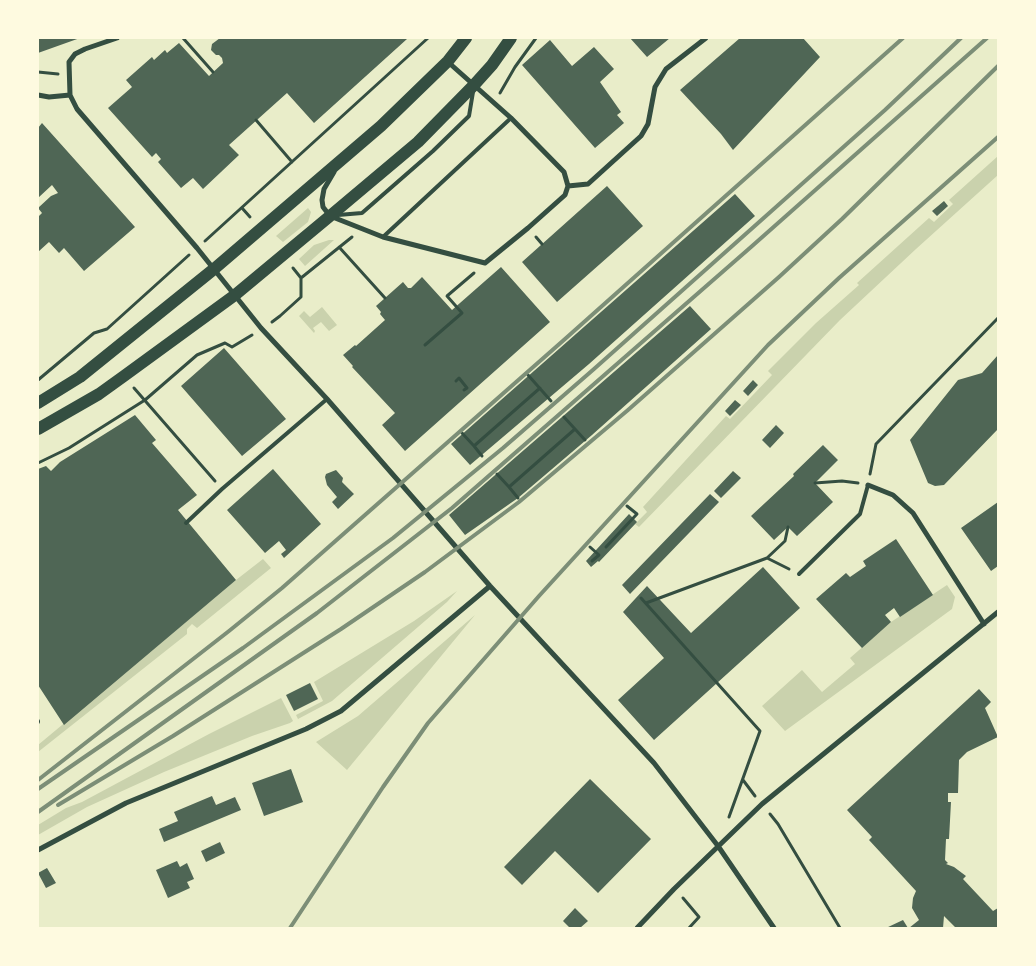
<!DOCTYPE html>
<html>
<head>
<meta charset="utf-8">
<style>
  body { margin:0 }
  #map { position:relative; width:1036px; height:966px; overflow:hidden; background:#e9edc9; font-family:"Libre Baskerville",serif }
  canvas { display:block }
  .frame { position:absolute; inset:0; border:39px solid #fefae0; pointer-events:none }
</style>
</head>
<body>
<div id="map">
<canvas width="1036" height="966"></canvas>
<div class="frame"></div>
</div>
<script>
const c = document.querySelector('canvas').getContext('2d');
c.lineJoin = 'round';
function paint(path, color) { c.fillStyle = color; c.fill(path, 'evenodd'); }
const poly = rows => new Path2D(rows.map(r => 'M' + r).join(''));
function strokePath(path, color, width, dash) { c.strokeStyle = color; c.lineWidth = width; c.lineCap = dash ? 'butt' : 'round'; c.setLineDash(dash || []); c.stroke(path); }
const green = poly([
  [998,156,998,175,916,249,840,320,639,527,635,524,647,512,643,507,726,416,730,419,772,375,768,371,816,323,859,285,857,283,929,218,934,222,953,204,949,200],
  [308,208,311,212,308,222,283,242,276,236],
  [329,240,334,240,305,266,299,259,314,245],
  [322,307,337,325,329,331,321,322,313,328,315,331,314,333,299,316,304,311,310,317],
  [263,559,271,568,197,628,192,624,187,629,187,634,38,752,38,745,236,580],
  [947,585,955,597,952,609,785,731,762,706,802,670,822,692,855,664,850,658,891,622],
  [457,591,447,602,332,701,298,719,296,715,323,701,314,682,414,621],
  [475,615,347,770,316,742,358,716],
  [281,698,293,721,290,723,252,736,164,772,87,807,38,835,38,825,66,808,82,802,209,734]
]);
const building = poly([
  [38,38,80,38,38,53],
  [220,38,406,38,407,39,314,123,287,93,229,145,239,155,203,189,193,178,181,188,158,162,161,159,156,153,152,157,108,108,132,87,126,80,152,57,154,60,165,50,167,53,179,43,209,76,223,63,222,58,219,55,216,55,211,50,212,44],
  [630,38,670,38,647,57],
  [740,38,803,38,820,57,733,150,721,134,680,90],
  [550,40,572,66,594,47,614,69,600,82,621,112,617,115,624,123,595,148,522,65],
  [42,123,135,227,84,271,64,248,59,253,49,242,38,252,38,217,42,213,38,208,51,196,58,193,52,185,38,198,38,128],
  [607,186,643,226,557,302,522,262],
  [735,194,755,216,589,364,470,465,451,444],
  [944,201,948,206,937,216,932,211],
  [501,267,550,322,405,451,382,425,395,413,352,367,353,366,343,355,355,345,356,346,385,320,380,314,381,312,376,306,403,282,408,288,411,288,422,277,452,310],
  [690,306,711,329,592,435,518,498,465,535,449,515],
  [224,348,286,419,242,456,181,386],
  [998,355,998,429,944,485,935,486,928,483,910,440,958,380,982,373],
  [753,380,758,385,748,396,743,391],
  [735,400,741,405,730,416,725,411],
  [135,415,156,440,152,443,197,495,178,510,236,580,64,725,38,685,38,469,46,466,51,471,60,462],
  [776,425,784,433,770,448,762,440],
  [823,445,838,460,815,483,833,502,797,536,788,527,774,540,751,516,794,476,793,474],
  [273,469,321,524,284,558,281,554,286,550,279,541,265,553,227,510],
  [336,470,343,478,342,482,354,494,338,509,332,502,337,497,327,485,325,477,326,474],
  [733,471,741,478,721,498,714,491],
  [710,494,719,502,630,594,622,585],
  [998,502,998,566,991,571,961,528],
  [629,514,637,522,599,562,598,561,591,567,586,561],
  [896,539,933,595,900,617,894,608,885,615,891,622,862,648,816,599,846,573,850,577,866,566,863,561],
  [763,567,800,608,654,740,618,700,664,658,623,612,647,586,691,633],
  [310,683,318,699,294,711,286,695],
  [979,689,991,702,985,708,998,737,967,752,959,760,958,793,948,793,948,802,951,802,949,839,946,839,945,860,948,863,946,864,954,867,966,876,963,879,993,911,998,908,998,928,956,928,944,916,943,928,909,928,919,920,912,908,913,898,916,891,869,840,872,837,847,810],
  [291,769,303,802,264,816,252,783],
  [590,779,651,839,598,893,555,851,522,885,504,867],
  [212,796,216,805,235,797,241,810,164,842,159,829,178,821,174,812],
  [220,842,225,853,206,862,201,851],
  [177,861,180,867,187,863,194,879,187,882,190,888,168,898,156,870],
  [47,868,56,883,46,888,38,873],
  [575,908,588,921,580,928,570,928,563,921],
  [903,920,908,928,886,928]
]);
const path = poly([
  [183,38,213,72],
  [38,72,58,74],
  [500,93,515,67,536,38],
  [256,120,292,162],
  [242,208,250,217],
  [536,237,542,244],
  [205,241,428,38],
  [339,247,385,298],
  [301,278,352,237],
  [272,322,280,316,301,297,301,278,293,268],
  [425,345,462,313,447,296,474,273],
  [528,375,551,401],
  [38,380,94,333,107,329,189,255],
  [456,381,459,378,467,388,464,390],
  [134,388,215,481],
  [564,417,585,440],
  [462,433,474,446,540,388],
  [474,446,482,456],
  [38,463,69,448,145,400,197,355,225,343,232,347,252,335],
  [497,474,509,487,575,429],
  [870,474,876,444,998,318],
  [815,483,842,481,858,483],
  [509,487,518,498],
  [590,547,599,555,592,561],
  [606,547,637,514,627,506],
  [767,558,785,541,788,527],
  [641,598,760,731,729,817],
  [646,603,767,558,789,569],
  [743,780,755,796],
  [770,814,778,824,840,928],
  [683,898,699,917,689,928]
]);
const service = poly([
  [338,215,362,213,433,151,469,116,473,92],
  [383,237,511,118],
  [186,523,222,489,327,399],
  [799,574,860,514,868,485],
  [38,721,38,722]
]);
const minor = poly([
  [117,38,85,49,75,54,69,62,70,95,77,109,197,248,261,328,327,399,490,586,654,763,718,846,774,928],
  [38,95,49,97,70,95],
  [334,172,324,189,322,200,323,207,330,216,383,237,485,263,528,228,565,195,568,186,564,172,511,118,448,62],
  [568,186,588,184,641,136,648,124,655,87,666,69,706,38],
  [868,485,893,495,913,513,984,624],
  [38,850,126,803,306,729,341,711,490,586],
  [637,928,674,889,762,804,998,612]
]);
const primary = poly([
  [38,403,80,377,214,269,381,126,448,61,466,38],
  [38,429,99,394,124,376,235,295,330,216,418,142,474,85,492,65,511,38]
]);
const rail = poly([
  [38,780,229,631,282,588,565,339,903,38],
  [38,789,243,648,393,538,503,448,594,369,885,110,961,38],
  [58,805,173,736,341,629,425,572,519,502,628,410,779,277,842,219,998,66],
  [38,812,317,613,452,508,751,247,987,38],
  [290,928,383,787,428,723,539,596,768,345,839,278,998,137]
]);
paint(green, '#cad2ad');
paint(building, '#4f6655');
strokePath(path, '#344e41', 3);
strokePath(service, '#344e41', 4);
strokePath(minor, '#344e41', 5);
strokePath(primary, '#344e41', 12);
strokePath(rail, '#7c8e77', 4);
</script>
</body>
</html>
